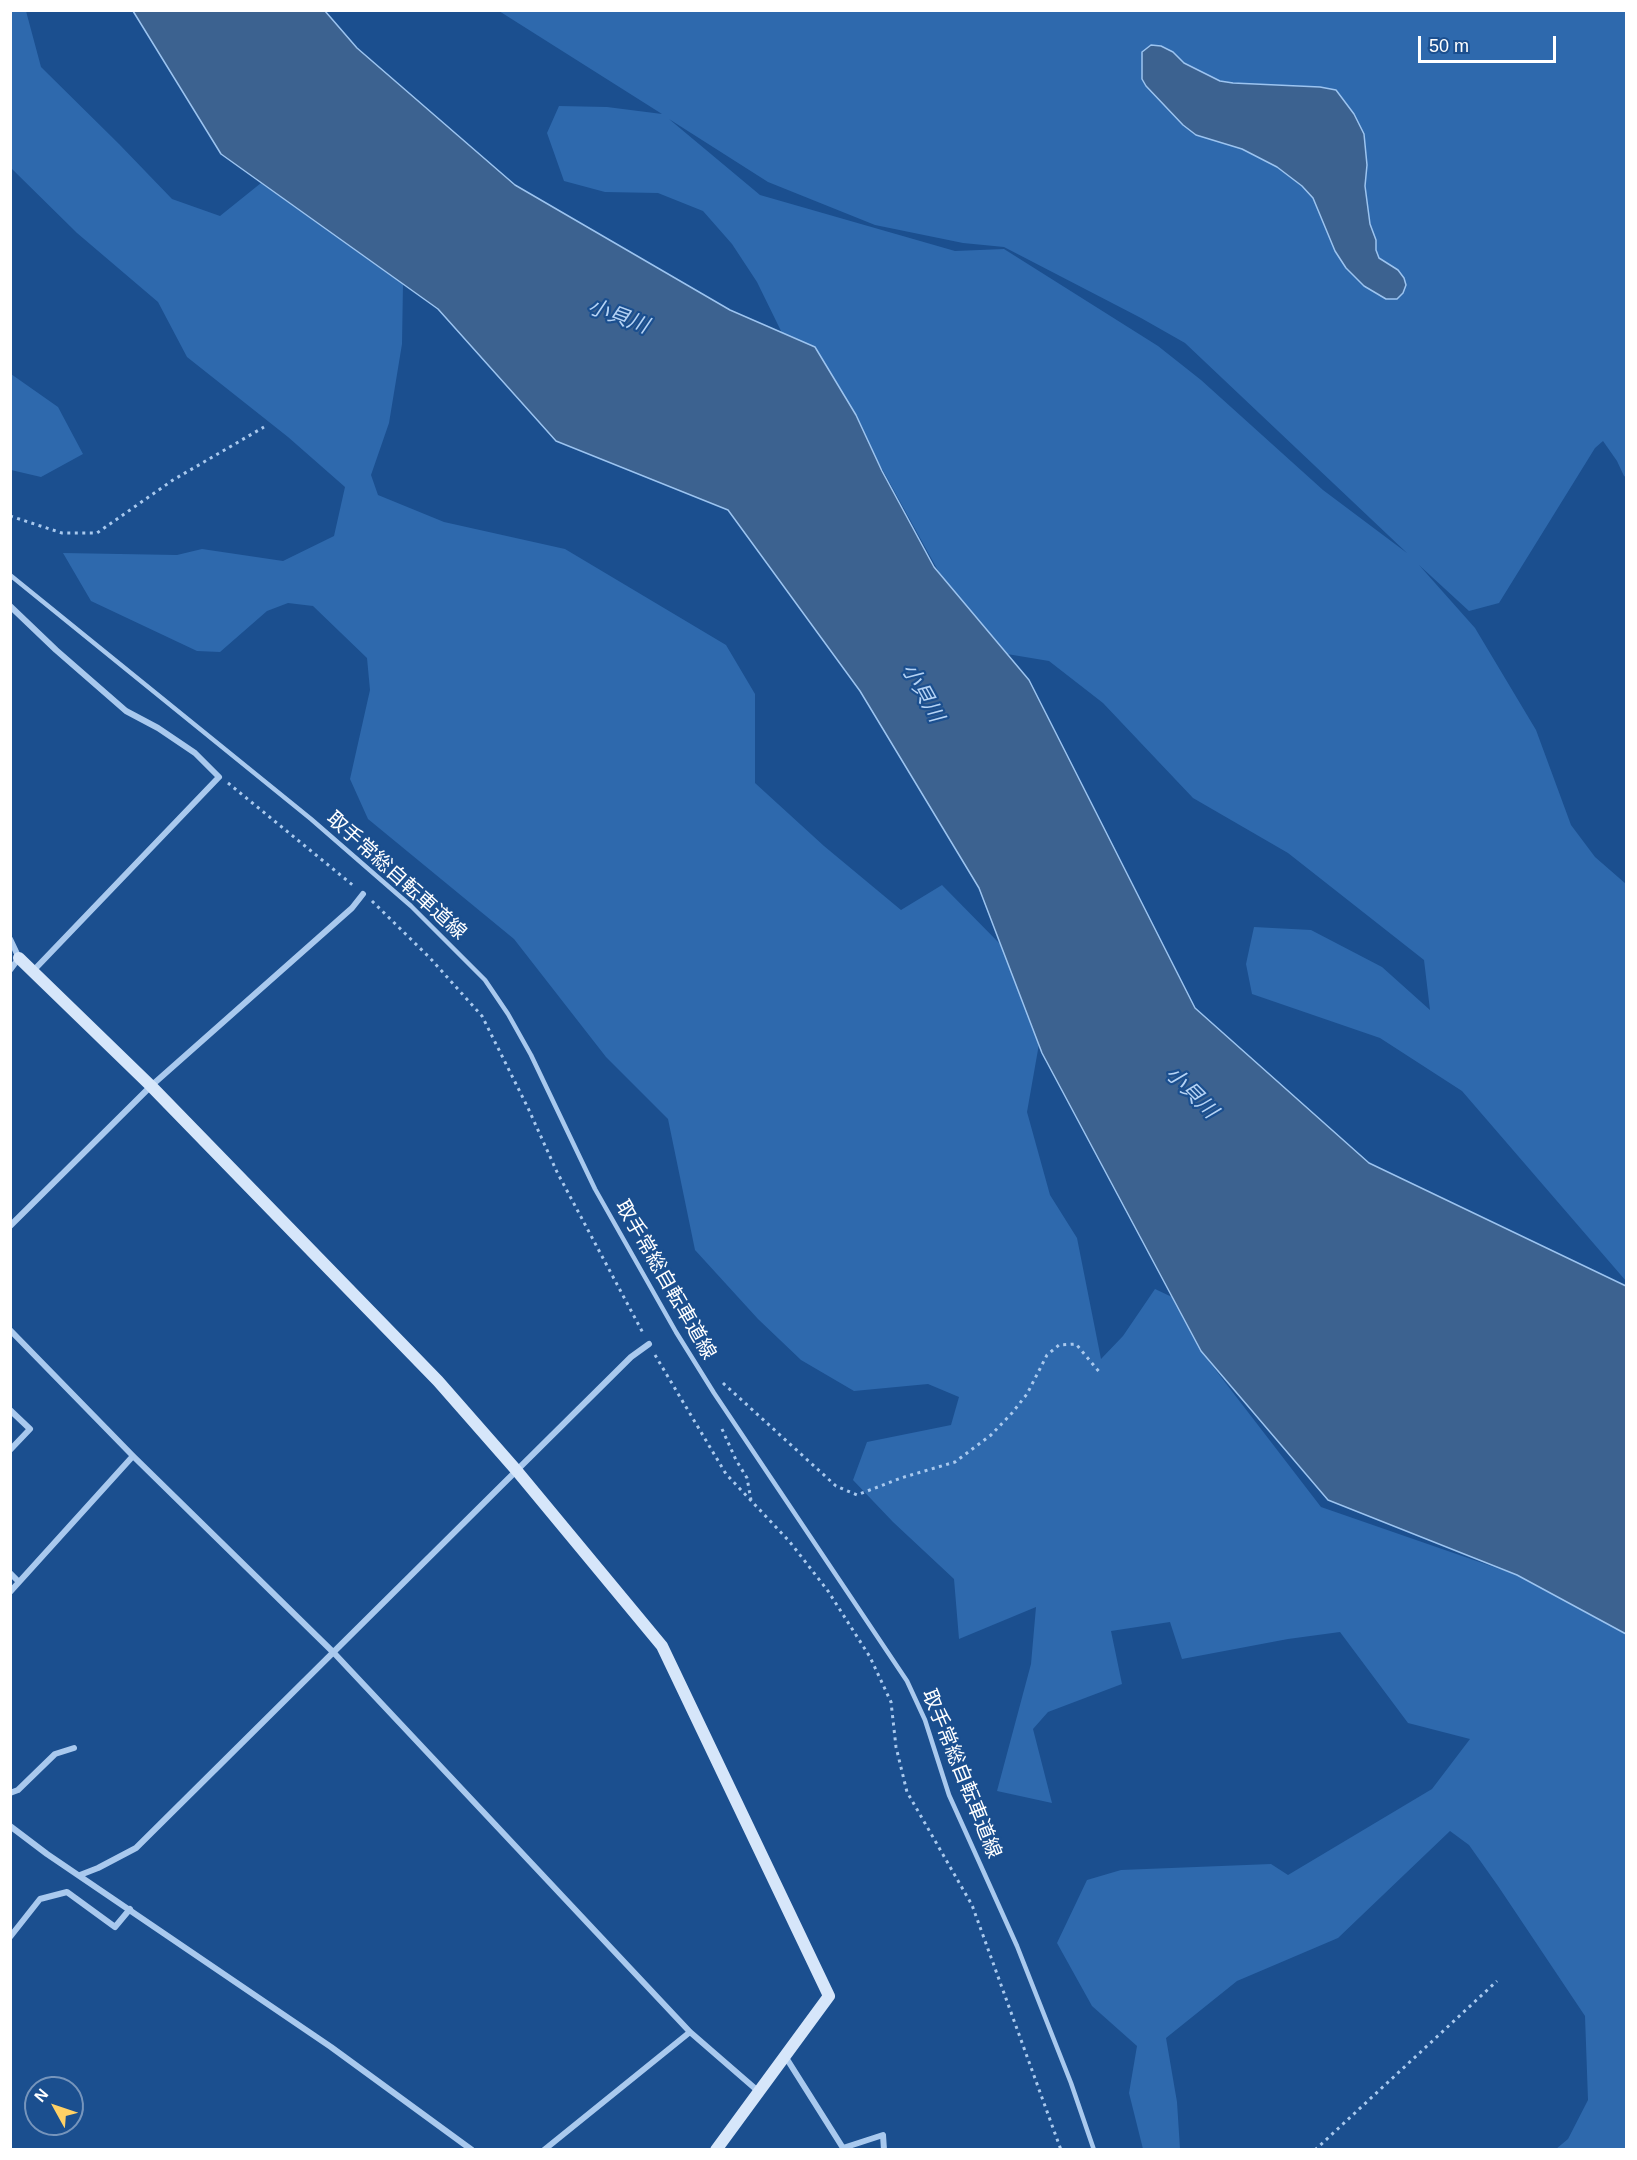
<!DOCTYPE html>
<html>
<head>
<meta charset="utf-8">
<style>
  body { margin:0 }
  #map { position:relative; width:1637px; height:2160px; overflow:hidden; background:#1b4f8f; font-family:Arial,sans-serif }
  canvas { display:block }
  .frame { position:absolute; inset:0; border:12px solid #fff; pointer-events:none }
  .north { position:absolute; left:24px; top:2076px; width:60px; height:60px; box-sizing:border-box; background:#1b4f8f; border:2px solid #7695bc; border-radius:50%; rotate:310deg; font-size:16px; font-weight:700; line-height:24px; text-align:center; color:#fff }
  .north::after { content:''; display:block; margin:auto; width:21px; height:27px; background:#ffd166; clip-path:polygon(50% 0,100% 100%,50% 72%,0 100%) }
  .scale { position:absolute; left:1418px; top:36px; width:138px; height:27px; box-sizing:border-box; border:3px solid #fff; border-top:0; padding-left:8px; font-size:18px; line-height:21px; white-space:nowrap; color:#fff; -webkit-text-stroke:4px #1b4f8f; paint-order:stroke }
</style>
</head>
<body>
<div id="map">
<canvas width="1637" height="2160"></canvas>
<div class="frame"></div>
<div class="north">N</div>
<div class="scale">50 m</div>
</div>
<script>
const c = document.querySelector('canvas').getContext('2d');
c.lineJoin = 'round';
function paint(path, color) { c.fillStyle = color; c.fill(path, 'evenodd'); }
const poly = rows => new Path2D(rows.map(r => 'M' + r).join(''));
function strokePath(path, color, width, dash) { c.strokeStyle = color; c.lineWidth = width; c.lineCap = dash ? 'butt' : 'round'; c.setLineDash(dash || []); c.stroke(path); }
function drawText(font, color, halo, rows, align = 'center') {
  c.font = font + ' Arial,"Noto Sans JP",sans-serif'; c.lineWidth = 4.5; c.setLineDash([]); c.textBaseline = 'middle'; c.strokeStyle = halo; c.fillStyle = color; for (const [text, x, y, turn = 0] of rows) {
    c.save(); c.translate(x, y); c.rotate((+turn || 0) * Math.PI / 180); c.textAlign = isNaN(turn) ? turn : align; if (halo) c.strokeText(text, 0, 0); c.fillText(text, 0, 0); c.restore();
  }
}
const green = poly([
  [10,11,26,11,41,67,119,144,172,199,220,216,261,183,403,284,402,344,389,423,371,475,378,495,444,522,565,549,726,645,755,694,755,783,824,846,901,910,942,885,1002,946,1039,1044,1027,1112,1050,1195,1077,1238,1101,1359,1123,1336,1155,1289,1172,1297,1201,1351,1321,1507,1517,1575,1626,1634,1626,2149,1556,2149,1568,2139,1588,2100,1585,2016,1498,1886,1469,1845,1450,1831,1338,1938,1237,1981,1166,2038,1177,2102,1180,2149,1143,2149,1129,2093,1137,2046,1092,2006,1057,1943,1087,1880,1121,1870,1271,1864,1288,1875,1432,1789,1470,1739,1408,1723,1340,1632,1288,1639,1182,1659,1170,1622,1111,1631,1122,1684,1048,1712,1033,1729,1052,1803,997,1791,1031,1664,1036,1607,959,1639,954,1579,893,1522,853,1480,867,1442,951,1425,959,1397,928,1384,854,1391,801,1360,758,1319,695,1250,668,1119,606,1057,514,939,368,819,350,779,370,690,367,658,313,606,288,603,267,611,220,652,197,651,91,601,63,553,177,555,202,549,283,561,334,536,345,487,288,437,187,357,158,302,77,233,11,168],
  [499,11,1626,11,1626,477,1624,476,1617,461,1603,441,1595,448,1499,603,1469,611,1419,565,1475,628,1536,730,1571,825,1595,857,1626,884,1626,1281,1462,1091,1380,1038,1252,994,1246,964,1254,927,1311,930,1382,967,1430,1010,1424,960,1288,853,1193,798,1103,703,1049,661,1007,654,941,576,815,347,782,333,757,282,732,244,703,211,658,193,605,192,564,181,547,133,559,106,607,107,662,114],
  [669,119,768,182,875,225,963,243,1004,247,1141,318,1185,343,1407,553,1323,490,1201,380,1158,346,1004,249,955,251,760,195],
  [11,374,58,407,83,454,41,477,11,470]
]);
const water = poly([
  [133,11,325,11,357,48,515,185,730,310,815,347,856,415,882,471,934,567,1029,680,1195,1008,1369,1163,1626,1286,1626,1634,1517,1575,1328,1500,1201,1351,1042,1053,979,888,860,691,728,510,556,441,438,309,221,154,133,11],
  [1151,45,1161,46,1173,52,1184,63,1220,81,1233,83,1320,87,1336,90,1354,114,1364,134,1367,165,1365,186,1370,224,1376,240,1376,250,1379,258,1398,270,1404,278,1406,285,1403,293,1397,299,1386,299,1364,286,1346,268,1335,251,1313,198,1302,186,1277,167,1242,149,1196,135,1183,125,1146,86,1142,79,1142,52,1151,45]
]);
const path = poly([
  [10,516,62,533,97,533,173,480,264,427],
  [228,783,355,887],
  [372,901,430,958,482,1016,528,1108,557,1172,643,1333],
  [655,1355,726,1474,789,1541,804,1560,828,1591,870,1657,891,1702,896,1747,907,1792,972,1905,1061,2150],
  [723,1383,836,1486,857,1495,901,1478,955,1462,991,1435,1012,1413,1027,1394,1047,1355,1059,1345,1076,1344,1101,1374],
  [722,1429,736,1460,747,1478,751,1500],
  [1315,2150,1497,1981]
]);
const lane = poly([
  [10,575,311,819,411,906,485,980,508,1014,531,1055,595,1189,676,1332,714,1393,907,1681,925,1720,949,1795,1017,1946,1071,2083,1094,2150]
]);
const street = poly([
  [10,606,56,650,126,711,158,728,195,753,219,777,33,971],
  [10,939,19,958,10,970],
  [10,1226,151,1086,352,908,363,894],
  [10,1330,133,1456,334,1653,690,2032,758,2091],
  [10,1410,30,1429,10,1450],
  [10,1573,19,1582],
  [10,1592,133,1456],
  [10,1793,18,1790,55,1754,74,1748],
  [10,1826,47,1854,331,2047,472,2150],
  [80,1875,98,1868,136,1848,631,1357,649,1344],
  [10,1937,40,1899,67,1892,115,1927,130,1909],
  [785,2056,843,2148,883,2135,884,2150],
  [544,2150,690,2032]
]);
const secondary = poly([
  [19,958,151,1086,438,1381,517,1471,662,1646,829,1996,716,2150]
]);
const streetNames = [
  ["取手常総自転車道線",396,876,42],
  ["取手常総自転車道線",665,1280,60],
  ["取手常総自転車道線",961,1774,68]
];
const waterNames = [
  ["小貝川",618,317,20],
  ["小貝川",922,693,61],
  ["小貝川",1191,1093,45]
];
paint(green, '#2e69ad');
paint(water, '#3c6290');
strokePath(water, '#9cc4f0', 1.5);
strokePath(path, '#a9c9ee', 3, [3, 4.5]);
strokePath(lane, '#a9c9ee', 4.5);
strokePath(street, '#a9c9ee', 6);
strokePath(secondary, '#d6e6fa', 12);
drawText('20px', '#fff', '#1b4f8f', streetNames);
drawText('italic 21px', '#b5d3f5', '#1b4f8f', waterNames);
</script>
</body>
</html>
